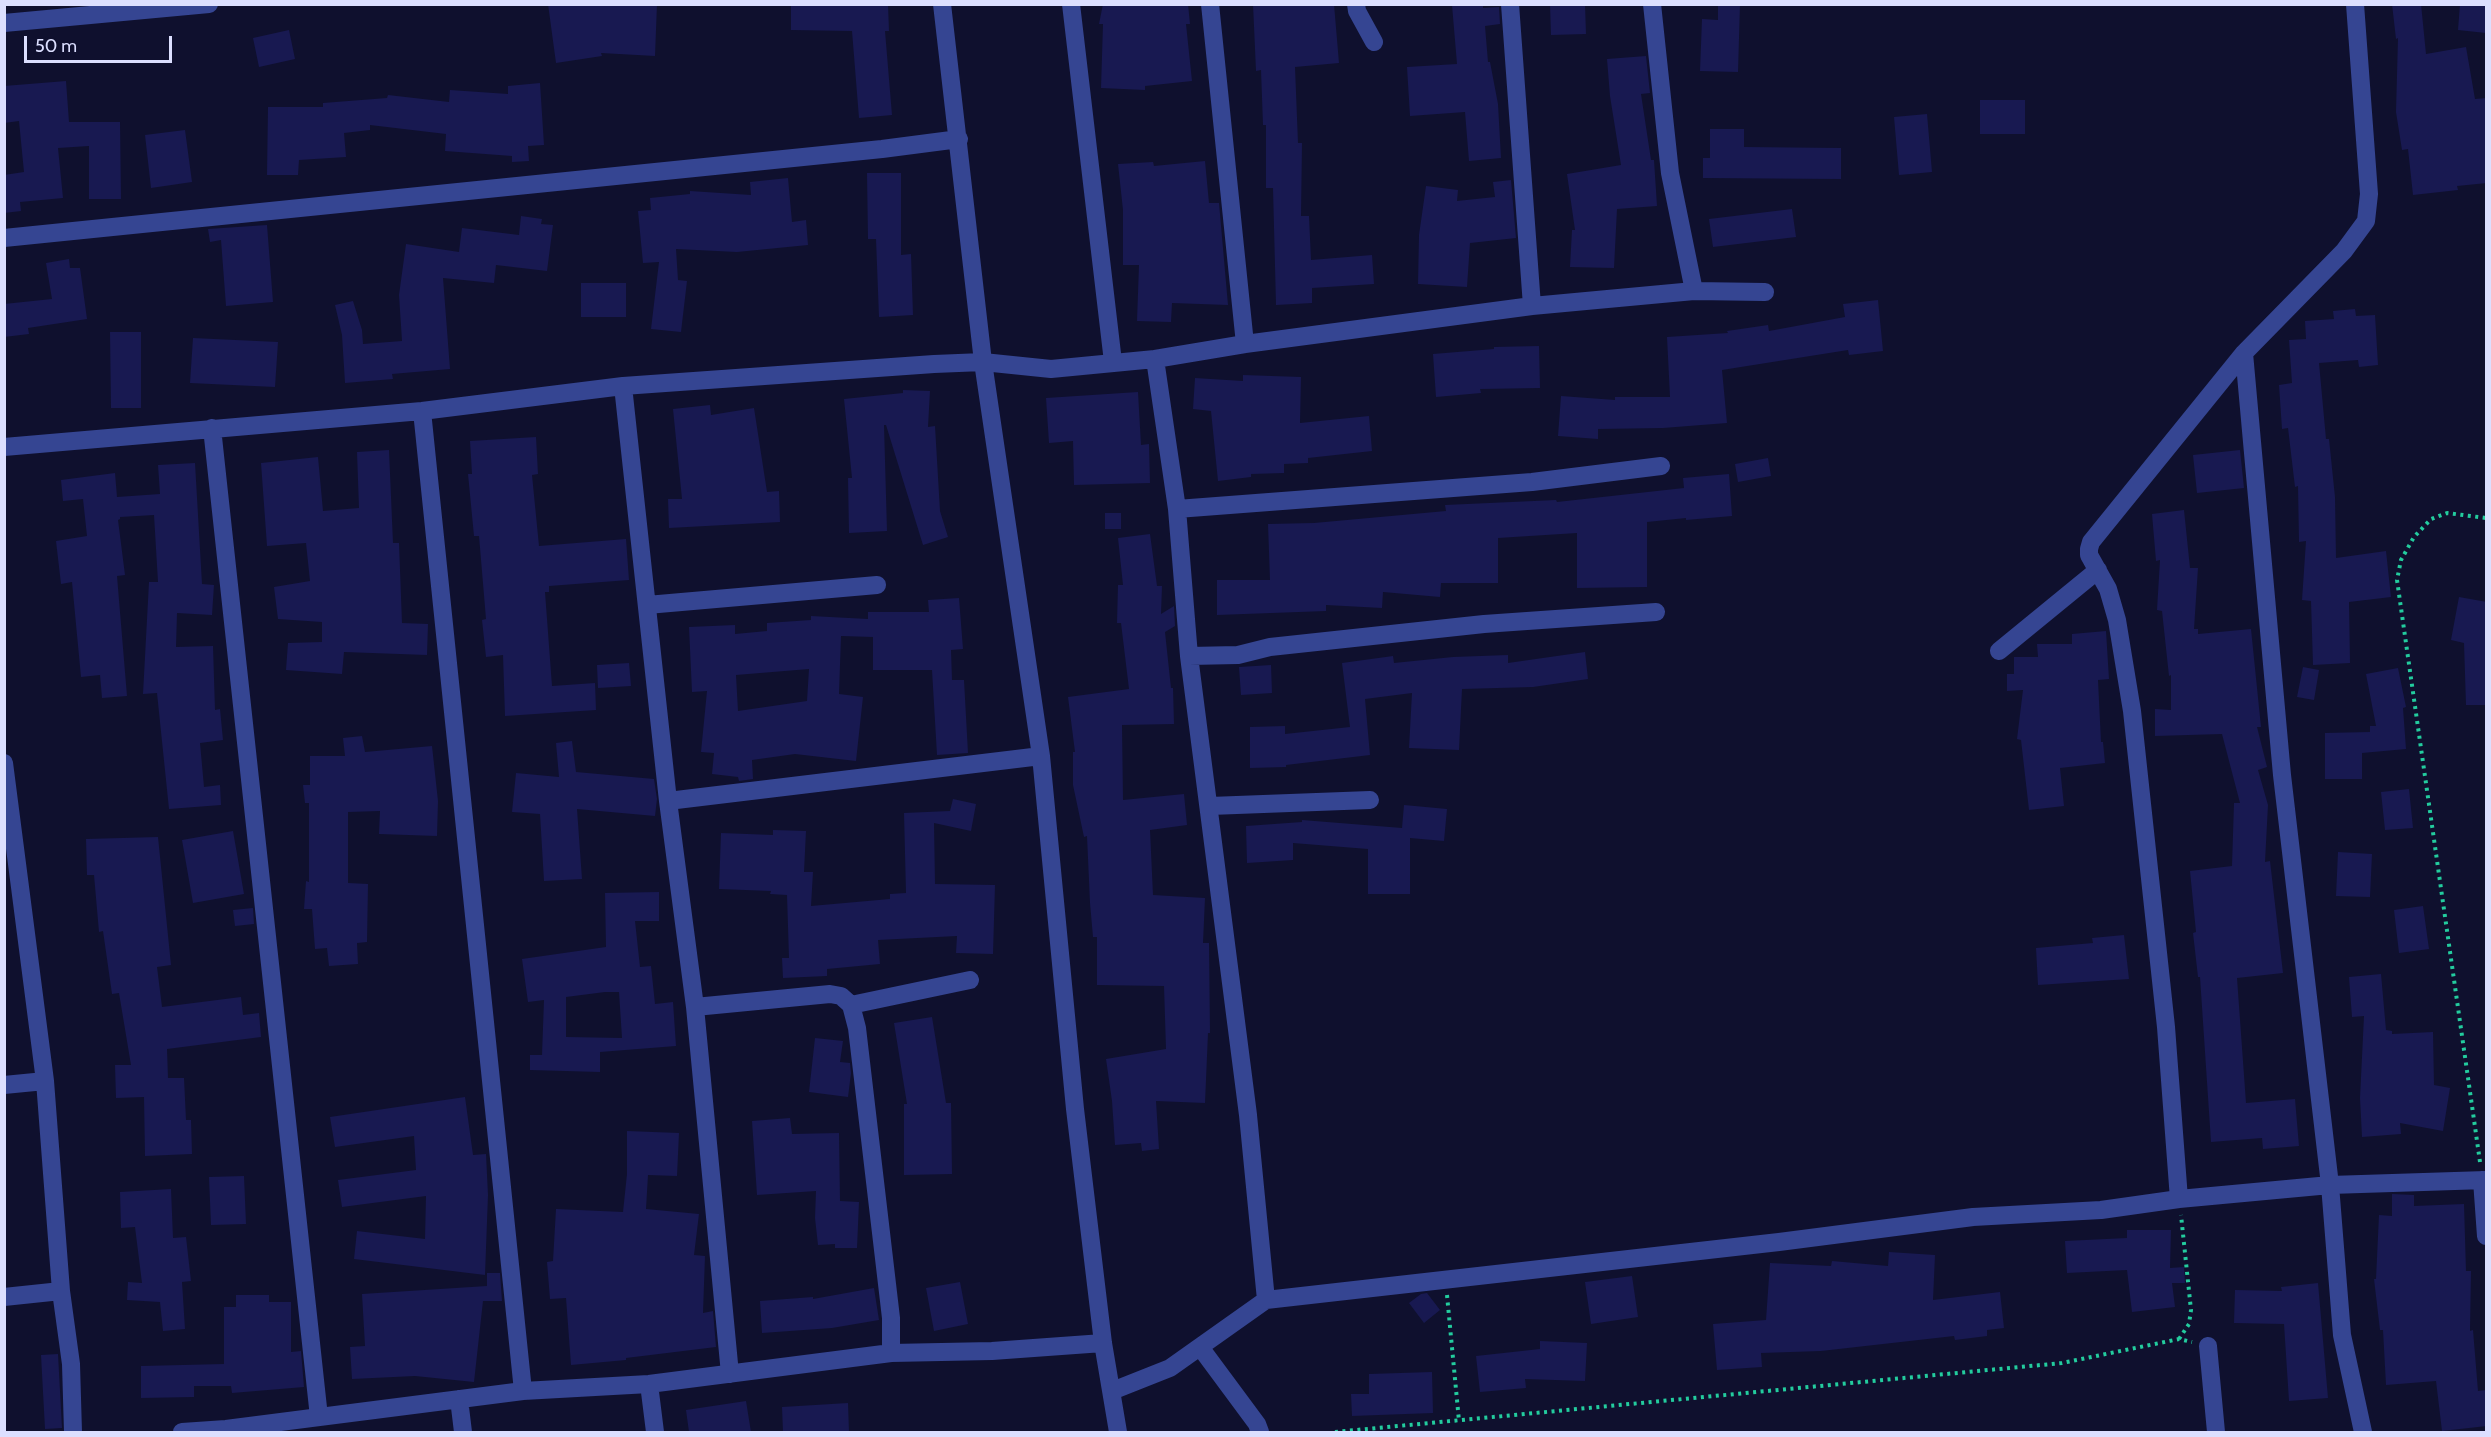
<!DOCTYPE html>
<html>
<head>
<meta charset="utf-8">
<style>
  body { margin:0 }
  #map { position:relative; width:2491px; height:1437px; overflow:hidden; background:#0f102e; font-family:Cabin,sans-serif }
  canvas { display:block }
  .frame { position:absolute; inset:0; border:6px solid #dcdfff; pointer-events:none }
  .scale { position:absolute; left:24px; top:36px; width:148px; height:27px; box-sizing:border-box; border:3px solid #dcdfff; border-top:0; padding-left:8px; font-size:18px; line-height:21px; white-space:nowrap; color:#dcdfff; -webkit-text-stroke:4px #0f102e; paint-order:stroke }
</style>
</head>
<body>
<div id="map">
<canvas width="2491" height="1437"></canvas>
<div class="frame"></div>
<div class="scale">50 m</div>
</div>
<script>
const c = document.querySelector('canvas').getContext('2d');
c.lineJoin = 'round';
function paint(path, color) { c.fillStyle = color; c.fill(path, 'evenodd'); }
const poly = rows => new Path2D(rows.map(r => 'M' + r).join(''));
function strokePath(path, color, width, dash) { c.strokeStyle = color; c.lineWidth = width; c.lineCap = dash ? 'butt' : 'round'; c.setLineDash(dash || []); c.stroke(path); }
const building = poly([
  [548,4,657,4,655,56,601,53,602,56,556,63],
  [791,4,888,4,889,31,885,31,892,115,859,118,852,31,791,30],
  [1103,4,1188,4,1190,24,1186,24,1192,81,1145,86,1145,90,1101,88,1103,24,1099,24],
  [1253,4,1334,4,1339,63,1295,67,1298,143,1302,143,1301,216,1309,216,1311,260,1372,255,1374,284,1312,288,1312,303,1276,305,1273,188,1266,188,1266,125,1263,125,1261,70,1256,71],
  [1483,4,1483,8,1499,7,1500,24,1485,26,1488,62,1490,62,1498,104,1501,158,1469,161,1465,112,1410,116,1407,67,1457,64,1452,5],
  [1550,4,1585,4,1586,34,1551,35],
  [1718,4,1740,4,1738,72,1700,71,1702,19,1718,20],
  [2392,4,2421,4,2426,54,2466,47,2475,99,2487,98,2487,183,2457,186,2458,190,2413,195,2408,149,2402,150,2396,112,2398,38,2396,39],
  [2460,4,2487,4,2486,33,2458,30],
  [289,30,295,59,259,67,253,38],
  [1646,56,1650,93,1641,94,1651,160,1654,160,1657,206,1617,209,1614,268,1570,267,1572,230,1575,230,1567,174,1621,165,1610,96,1607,59],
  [66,81,69,122,120,122,121,199,89,199,89,146,58,148,63,198,20,202,21,211,4,213,4,175,24,172,19,121,4,123,4,86],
  [540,83,544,145,528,146,529,161,512,162,512,156,445,151,446,134,370,125,370,130,344,133,346,157,299,160,298,175,267,175,268,107,323,107,323,103,387,98,388,95,449,102,450,90,508,94,508,86],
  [1980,100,2025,100,2025,134,1980,134],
  [1927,114,1932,172,1899,175,1894,117],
  [1710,129,1744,129,1744,147,1841,148,1841,179,1703,178,1703,158,1710,158],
  [185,130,192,182,151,188,145,135],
  [1205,161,1209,203,1219,203,1228,305,1172,303,1171,322,1137,321,1139,265,1123,265,1123,210,1118,164,1153,162,1154,166],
  [867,173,901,173,901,255,911,254,913,315,879,317,876,239,868,239],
  [788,178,792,222,806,220,808,245,737,252,676,249,678,280,687,281,681,332,651,329,659,262,643,263,638,211,651,210,650,198,690,194,690,191,751,195,750,182],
  [1511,180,1516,238,1470,243,1467,287,1418,284,1419,235,1426,186,1458,190,1457,201,1495,197,1493,182],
  [1792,209,1796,237,1713,247,1709,219],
  [521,216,542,219,541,224,553,225,547,271,496,265,494,283,443,278,450,369,392,374,393,379,345,383,342,335,335,305,353,301,362,330,363,344,402,341,399,295,406,244,459,252,462,228,519,235],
  [267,225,273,302,226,306,221,240,210,242,208,229],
  [69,259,70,268,80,268,87,319,28,328,29,334,4,337,4,304,52,299,46,263],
  [581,283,626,283,626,317,581,317],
  [1878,300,1883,351,1849,355,1848,350,1722,370,1727,423,1663,428,1598,429,1598,439,1558,436,1561,396,1615,400,1615,397,1670,397,1667,337,1728,333,1727,331,1768,325,1769,331,1845,317,1843,304],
  [2355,309,2356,316,2375,315,2378,365,2359,367,2358,360,2319,363,2326,439,2329,439,2335,497,2336,558,2386,551,2391,597,2349,602,2350,663,2313,665,2311,601,2302,600,2306,541,2299,542,2298,486,2295,487,2288,428,2282,429,2279,385,2292,383,2289,340,2306,339,2305,321,2334,319,2333,311],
  [110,332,141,332,141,408,111,408],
  [193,338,278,342,275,387,190,383],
  [1539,346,1540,388,1480,389,1481,393,1436,397,1433,354,1494,349,1494,347],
  [1243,375,1301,377,1300,423,1369,416,1372,451,1308,458,1308,463,1284,464,1284,473,1251,474,1251,477,1218,481,1211,411,1193,409,1195,378,1243,381],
  [903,390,930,391,928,427,935,426,940,511,948,537,923,545,886,425,884,425,887,531,849,533,848,478,852,478,844,399,903,393],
  [1138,392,1141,445,1149,444,1150,483,1074,485,1073,441,1049,443,1046,398],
  [710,405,711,415,754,408,767,492,779,491,780,522,669,528,668,499,682,499,673,409],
  [536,437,538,474,532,475,539,546,626,539,629,580,549,586,549,592,545,592,552,686,595,683,596,710,505,716,503,655,486,657,482,620,486,619,479,536,474,536,468,474,472,474,470,441],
  [389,450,393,543,399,543,402,623,428,624,427,655,344,652,342,674,286,670,288,643,322,642,322,622,278,619,274,587,310,581,306,543,267,546,261,463,318,457,323,511,359,508,357,452],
  [2240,450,2244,488,2197,493,2193,455],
  [1768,458,1771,476,1738,482,1735,464],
  [195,463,202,584,214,585,212,615,177,613,176,647,213,646,215,710,220,709,223,740,200,743,204,787,220,785,221,805,169,809,157,693,143,694,149,582,158,582,154,515,120,517,120,519,118,520,125,575,117,576,127,696,102,698,100,675,81,677,72,582,61,584,56,541,87,536,83,499,63,501,61,480,115,473,117,497,160,494,158,465],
  [1729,474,1732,516,1686,520,1686,518,1647,522,1647,587,1577,588,1577,533,1498,538,1498,583,1441,583,1440,597,1383,592,1382,608,1326,605,1326,611,1217,615,1217,580,1270,580,1268,524,1314,523,1446,511,1445,505,1556,500,1557,502,1684,488,1683,478],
  [2184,510,2190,568,2198,568,2194,629,2198,629,2198,634,2251,629,2261,727,2257,727,2267,767,2258,770,2268,805,2265,862,2270,861,2283,973,2237,978,2246,1103,2295,1099,2299,1146,2263,1149,2262,1138,2211,1142,2200,977,2198,977,2193,933,2196,932,2190,871,2232,866,2234,803,2240,803,2222,734,2155,736,2155,709,2171,710,2171,675,2169,676,2162,611,2157,610,2160,560,2156,561,2152,514],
  [1105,513,1121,513,1121,529,1105,529],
  [1150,534,1157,586,1162,586,1161,614,1174,606,1175,626,1165,632,1171,688,1173,688,1174,724,1122,725,1123,800,1184,794,1187,825,1150,830,1153,895,1205,898,1203,943,1209,943,1210,1033,1208,1033,1205,1103,1156,1101,1159,1149,1142,1151,1141,1143,1115,1145,1112,1101,1106,1059,1166,1049,1164,986,1097,985,1097,937,1093,937,1090,903,1087,836,1084,837,1073,785,1073,752,1075,752,1068,697,1129,689,1121,623,1117,623,1118,585,1123,585,1118,538],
  [2459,597,2487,602,2487,705,2466,705,2464,643,2451,640],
  [959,598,963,649,951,650,952,680,964,680,968,753,937,755,932,670,873,670,873,637,841,636,839,694,863,697,856,761,795,754,752,760,753,779,739,781,738,777,712,774,714,753,701,752,707,691,692,692,689,627,735,625,735,634,767,631,767,623,811,620,811,616,868,619,868,612,929,612,928,600],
  [809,669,807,701,738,711,736,675],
  [2106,631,2109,679,2098,680,2101,742,2103,742,2105,763,2060,768,2064,806,2029,810,2021,740,2017,739,2023,690,2007,691,2007,674,2014,674,2014,657,2038,657,2037,644,2072,644,2072,634],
  [1585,652,1588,679,1533,687,1462,689,1459,750,1409,748,1412,693,1365,699,1370,755,1286,765,1286,767,1250,768,1250,727,1285,726,1285,734,1350,727,1342,663,1393,656,1394,663,1453,657,1508,655,1508,663],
  [629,663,631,686,598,688,597,665],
  [1271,665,1272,693,1241,695,1239,667],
  [2303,667,2319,670,2314,700,2297,697],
  [2398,668,2406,707,2403,708,2406,749,2362,753,2362,779,2325,779,2325,733,2370,732,2370,726,2376,726,2366,674],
  [362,736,365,752,432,746,438,801,437,836,379,834,380,811,348,812,348,883,368,884,367,942,357,943,358,964,329,966,327,948,315,949,312,909,304,909,306,881,309,882,309,803,305,803,303,785,310,785,310,756,345,756,343,738],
  [572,741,576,772,654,779,657,799,655,816,577,809,582,879,544,881,540,814,512,812,516,773,559,777,556,743],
  [2409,789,2413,828,2385,830,2381,792],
  [953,799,976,804,971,831,934,823,935,884,995,885,993,954,956,953,957,936,878,940,880,964,827,969,827,976,783,978,782,958,789,958,787,895,770,894,771,891,719,889,721,833,773,835,773,830,806,831,804,872,813,872,811,906,890,899,890,894,906,893,904,813,950,811],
  [1404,805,1447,809,1444,841,1410,838,1410,894,1368,894,1368,849,1293,843,1293,860,1247,863,1246,826,1302,822,1302,820,1402,828],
  [233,831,244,894,193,903,182,840],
  [158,837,171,965,157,967,162,1007,241,997,243,1015,259,1013,261,1037,167,1049,168,1078,184,1078,186,1120,191,1120,192,1154,145,1156,144,1097,116,1098,115,1065,131,1065,119,993,112,994,103,931,99,932,94,875,87,875,86,839],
  [2338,852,2372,854,2370,897,2336,896],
  [659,892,659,921,635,921,640,967,651,966,655,1004,673,1002,676,1046,600,1052,600,1072,530,1070,530,1055,542,1055,544,1000,528,1002,522,959,606,947,605,893],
  [605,992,619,992,622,1038,566,1037,566,997],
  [2423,906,2429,949,2399,953,2394,910],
  [253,908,254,924,235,926,233,910],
  [2124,935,2129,979,2038,985,2036,948,2093,943,2092,938],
  [2381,974,2386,1030,2392,1031,2392,1034,2433,1032,2434,1085,2450,1088,2443,1131,2400,1123,2401,1134,2362,1137,2360,1098,2364,1016,2352,1017,2349,977],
  [932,1017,946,1103,951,1103,952,1174,904,1175,904,1104,907,1104,894,1023],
  [815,1038,843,1041,840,1062,850,1063,851,1073,848,1097,809,1092],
  [465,1097,473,1155,486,1154,488,1195,485,1275,354,1259,357,1231,425,1239,426,1196,342,1207,338,1180,416,1170,414,1136,335,1147,330,1117],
  [790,1118,792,1134,839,1133,840,1201,859,1202,857,1248,835,1248,835,1244,818,1245,815,1218,816,1191,757,1195,752,1121],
  [627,1131,679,1133,677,1176,648,1175,646,1209,699,1214,694,1255,705,1256,703,1313,713,1311,716,1347,626,1358,626,1360,571,1365,566,1298,550,1299,547,1262,553,1261,556,1209,623,1212,627,1174],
  [244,1176,246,1224,211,1225,209,1177],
  [171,1189,173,1238,186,1237,191,1281,182,1282,185,1329,163,1331,160,1302,127,1300,128,1282,142,1283,135,1227,121,1228,120,1192],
  [2392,1194,2414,1195,2414,1206,2464,1204,2466,1271,2471,1271,2470,1331,2473,1330,2478,1391,2487,1390,2487,1426,2442,1431,2436,1381,2386,1385,2383,1330,2380,1330,2374,1279,2376,1279,2379,1215,2392,1216],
  [2127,1230,2171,1230,2170,1268,2184,1267,2185,1283,2172,1283,2175,1307,2132,1312,2127,1270,2067,1273,2065,1241,2127,1238],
  [1889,1252,1935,1255,1933,1300,2000,1292,2004,1328,1987,1330,1987,1336,1955,1340,1954,1336,1821,1351,1761,1353,1762,1367,1717,1370,1713,1324,1766,1320,1770,1263,1831,1266,1832,1261,1888,1266],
  [487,1273,500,1273,502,1301,483,1301,474,1382,415,1376,352,1379,350,1347,365,1346,362,1294,487,1286],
  [1632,1276,1638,1317,1591,1324,1585,1282],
  [960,1282,968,1324,934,1331,926,1288],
  [2318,1283,2328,1398,2289,1401,2284,1324,2234,1323,2235,1290,2282,1291,2281,1287],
  [874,1288,879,1320,832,1328,762,1333,760,1301,813,1297,813,1299],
  [1427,1293,1440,1310,1424,1323,1409,1303,1421,1294],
  [236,1295,269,1295,269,1302,291,1302,291,1352,301,1351,304,1387,232,1393,231,1386,194,1386,194,1397,141,1398,141,1366,224,1364,224,1307,236,1307],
  [1540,1341,1587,1343,1585,1381,1525,1379,1526,1388,1480,1392,1476,1356,1540,1349],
  [58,1354,62,1428,45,1429,41,1355],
  [1432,1372,1433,1413,1352,1416,1351,1394,1369,1394,1369,1374],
  [746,1401,751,1432,689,1432,686,1410],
  [848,1403,849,1432,783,1432,782,1407]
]);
const path = poly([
  [2480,1162,2397,580,2401,560,2414,537,2431,519,2447,513,2486,518],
  [1447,1295,1459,1421],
  [2179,1339,2189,1324,2191,1310,2181,1215],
  [1335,1432,2062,1363,2179,1339,2192,1342]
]);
const minor = poly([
  [942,4,983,362,1041,756,1075,1109,1103,1343,1118,1432],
  [1071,4,1113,362],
  [1210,4,1245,344],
  [1356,4,1357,11,1374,42],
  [1510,4,1532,306],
  [1652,4,1670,173,1694,291],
  [4,23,209,4],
  [4,238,882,149,959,139],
  [2244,353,2282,775,2330,1185,2342,1335,2363,1432],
  [1155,359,1245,344,1532,306,1694,291,1765,292],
  [623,386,668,801,695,1007,730,1374],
  [422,411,523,1391],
  [212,428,319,1417],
  [4,447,422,411,623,386,934,364,983,362,1051,369,1155,359,1177,509,1189,656,1248,1115,1266,1300],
  [1177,509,1532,482,1661,466],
  [647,605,877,585],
  [1999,651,2098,570],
  [1189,656,1238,655,1270,647,1484,624,1656,612],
  [4,763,45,1081,61,1291,71,1364,73,1432],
  [668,801,1041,756],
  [1210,806,1370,800],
  [851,1005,970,980],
  [4,1085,45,1081],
  [2482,1180,2486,1236],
  [2179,1199,2166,1027,2132,711,2117,620,2108,589,2089,555,2089,549,2091,542,2244,353,2344,251,2366,221,2369,194,2355,4],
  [4,1297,61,1291],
  [2208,1346,2216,1432],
  [1200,1347,1257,1424,1260,1432],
  [891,1353,992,1351,1103,1343],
  [649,1384,655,1432],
  [1112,1391,1170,1368,1266,1300,1779,1242,1973,1217,2101,1210,2179,1199,2330,1185,2486,1180],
  [459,1399,463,1432],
  [182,1432,226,1429,523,1391,649,1384,891,1353,891,1318,857,1028,851,1005,841,996,830,994,695,1007]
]);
paint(building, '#181951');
strokePath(path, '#23cc9e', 4, [3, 4.5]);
strokePath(minor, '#354592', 18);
</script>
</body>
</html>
